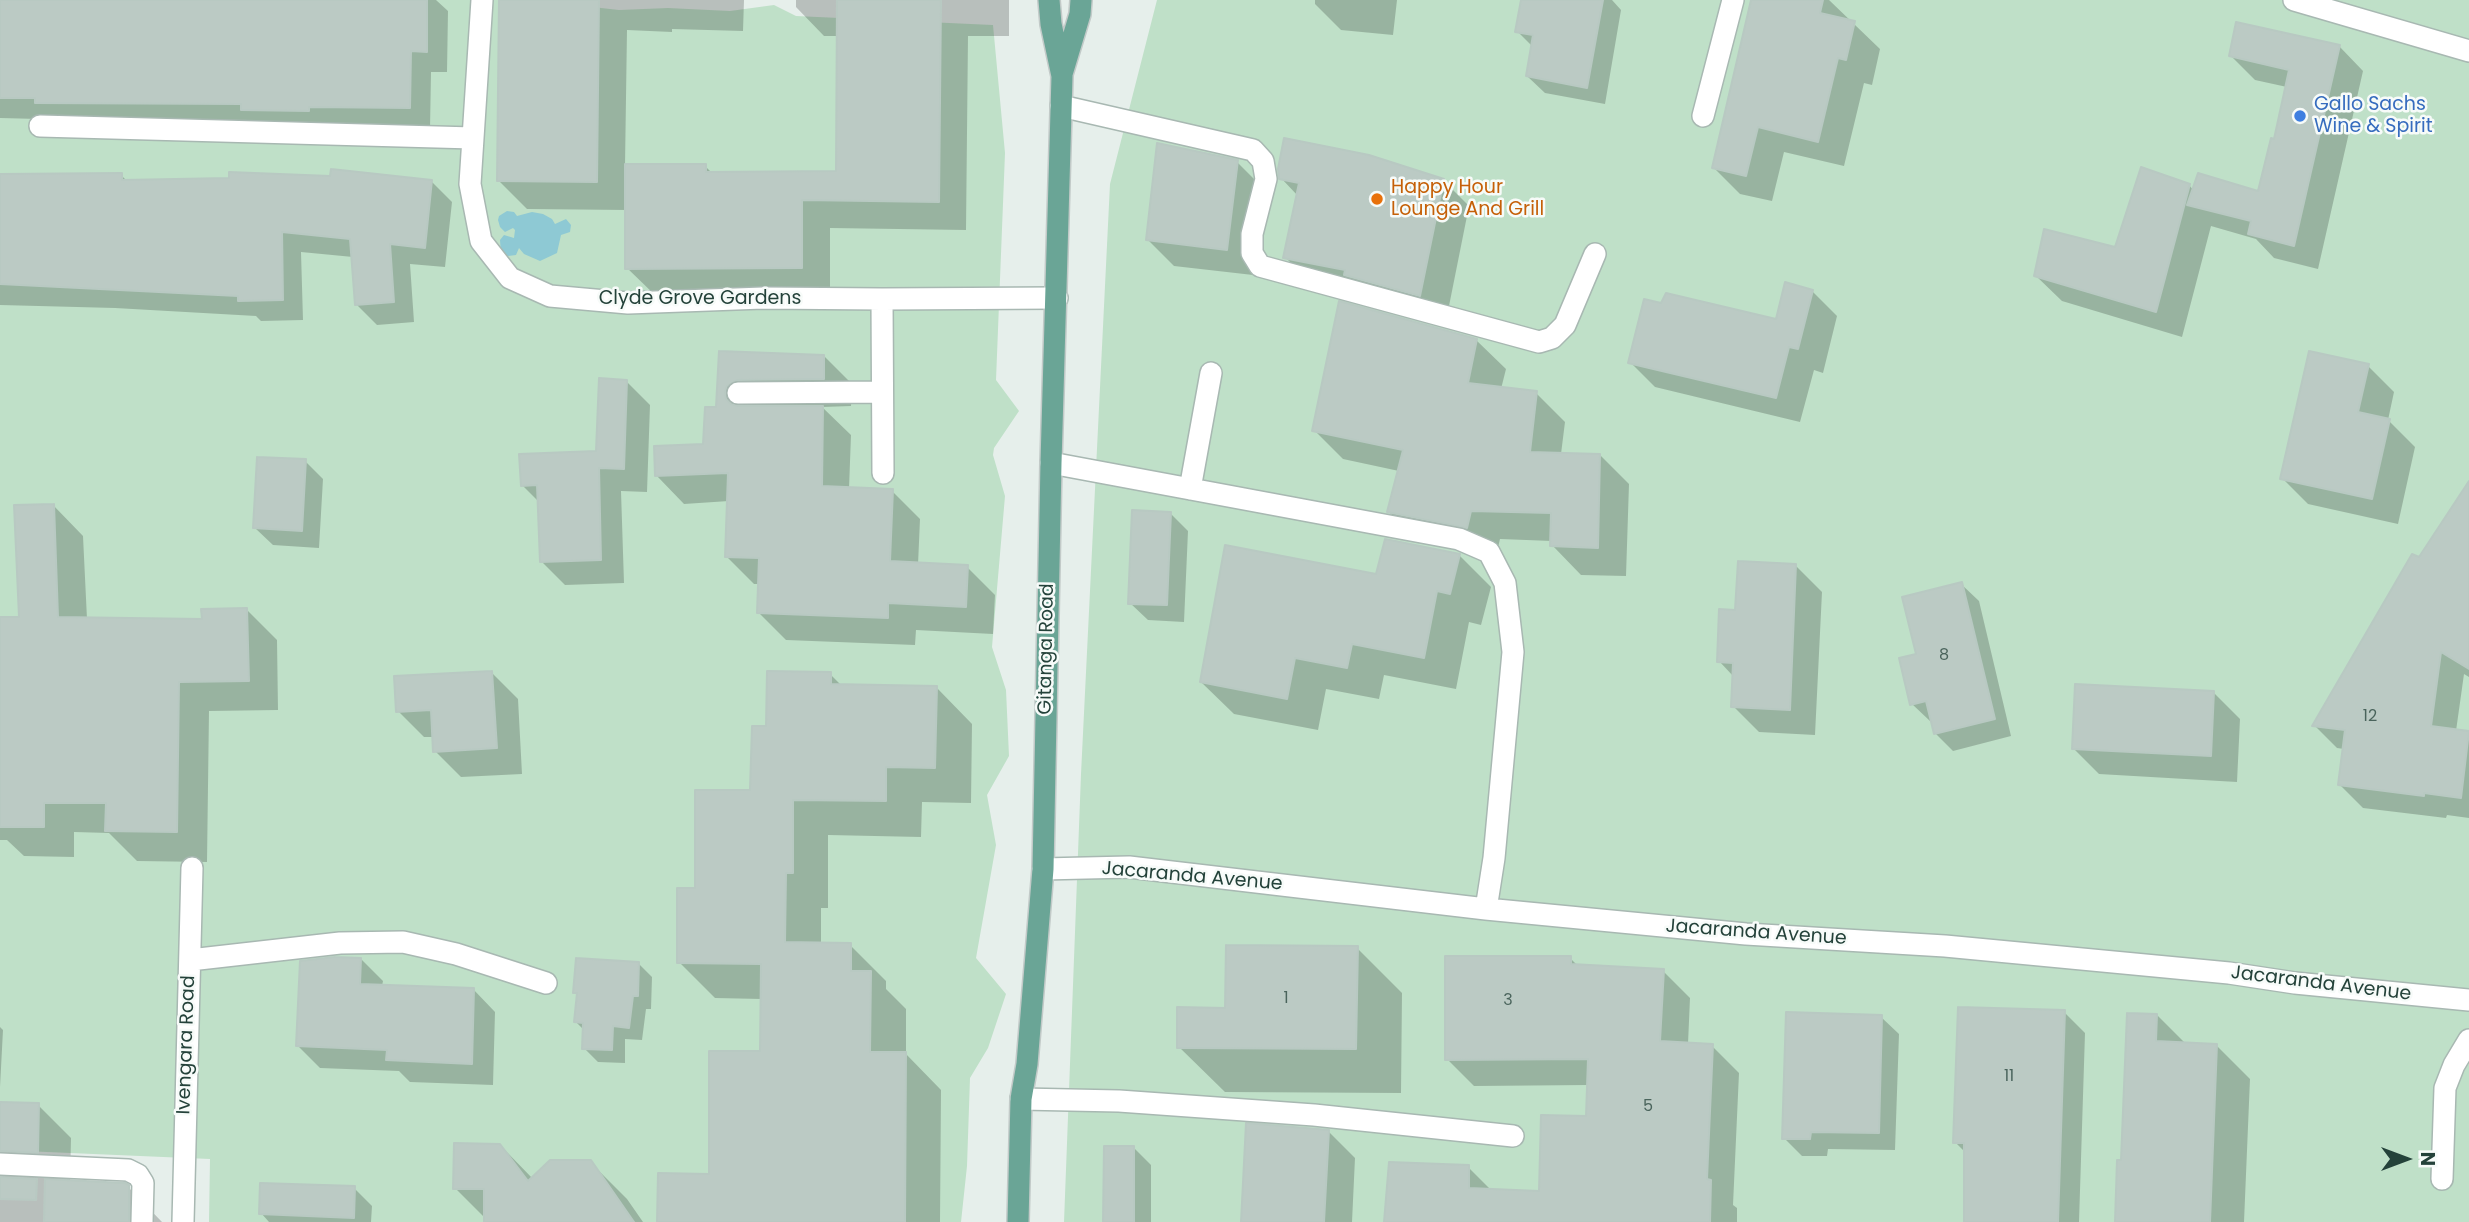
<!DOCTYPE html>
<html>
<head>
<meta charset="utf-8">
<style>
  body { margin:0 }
  #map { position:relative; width:2469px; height:1222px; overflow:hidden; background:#e6efeb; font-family:Poppins,sans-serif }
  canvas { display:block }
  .north { position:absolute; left:2371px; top:1124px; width:70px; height:70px; -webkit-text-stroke:5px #f7fbf9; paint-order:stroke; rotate:90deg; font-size:19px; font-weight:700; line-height:28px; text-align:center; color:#24423a }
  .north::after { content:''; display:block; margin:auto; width:24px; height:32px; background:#24423a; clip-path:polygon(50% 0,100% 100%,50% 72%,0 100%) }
</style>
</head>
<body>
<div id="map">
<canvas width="2469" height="1222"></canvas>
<div class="north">N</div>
</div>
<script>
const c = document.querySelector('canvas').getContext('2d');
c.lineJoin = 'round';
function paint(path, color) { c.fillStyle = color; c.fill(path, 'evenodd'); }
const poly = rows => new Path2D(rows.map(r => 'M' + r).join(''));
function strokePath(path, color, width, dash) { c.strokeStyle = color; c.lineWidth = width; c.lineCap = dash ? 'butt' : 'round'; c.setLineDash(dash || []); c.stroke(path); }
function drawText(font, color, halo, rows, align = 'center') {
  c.font = font + ' Poppins,sans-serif'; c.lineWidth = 5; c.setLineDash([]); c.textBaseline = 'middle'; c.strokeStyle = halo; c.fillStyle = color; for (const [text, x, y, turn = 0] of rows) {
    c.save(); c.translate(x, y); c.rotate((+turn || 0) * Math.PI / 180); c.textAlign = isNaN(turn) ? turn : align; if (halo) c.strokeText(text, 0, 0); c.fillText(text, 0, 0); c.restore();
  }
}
const green = poly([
  [0,0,530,0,619,10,668,8,730,11,774,5,796,16,993,25,1005,153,996,380,1019,411,994,448,993,455,1005,496,992,647,1006,690,1009,756,987,795,996,845,976,958,1006,994,988,1048,970,1078,967,1166,961,1222,209,1222,210,1159,0,1150],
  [1157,0,2469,0,2469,1222,1064,1222,1081,774,1110,184]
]);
const water = poly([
  [507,211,514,212,517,216,532,212,543,214,552,219,555,224,566,219,571,225,570,232,561,235,557,253,540,261,524,254,519,248,516,255,508,256,501,253,500,240,504,235,514,238,515,230,513,228,505,232,500,227,498,220,499,216]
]);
const shadow = poly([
  [0,0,436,0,448,11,447,72,431,72,430,129,0,118],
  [548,0,744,0,743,31,672,29,672,32,627,30,625,166,705,166,713,174,838,173,838,36,824,36,796,7,796,0,1009,0,1009,36,968,36,966,230,830,228,830,296,656,296,627,268,627,210,527,209,498,180],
  [1315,0,1397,0,1393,35,1341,30,1315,4],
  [1523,0,1612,0,1621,10,1605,104,1545,93,1527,76,1533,47,1517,31],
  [1753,0,1829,0,1880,49,1872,85,1864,83,1844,166,1784,152,1772,201,1740,194,1714,168],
  [2339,46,2363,71,2318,269,2274,258,2256,239,2211,226,2182,337,2062,301,2035,275,2116,249,2189,185,2194,191,2260,193,2276,141,2287,87,2255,80,2231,56],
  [1237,162,1263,188,1253,275,1174,266,1148,240],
  [0,175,121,175,127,181,431,181,452,202,445,267,410,264,414,322,377,325,356,304,353,257,301,252,303,320,261,321,256,316,115,308,0,305],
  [1281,178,1443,180,1469,206,1446,321,1311,283,1285,257,1298,196],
  [1812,291,1837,316,1823,373,1814,370,1800,422,1655,387,1630,362,1777,321],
  [1476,340,1506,369,1501,389,1536,393,1565,422,1561,454,1600,455,1629,484,1626,576,1581,575,1552,545,1552,541,1500,539,1496,556,1418,541,1389,512,1399,471,1343,459,1314,430],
  [720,353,824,356,852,384,851,406,822,407,851,435,849,489,892,491,920,519,918,565,967,567,995,595,993,634,916,630,915,645,786,640,758,612,760,584,754,584,726,556,729,501,684,504,657,476,705,446,718,409],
  [2368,366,2394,392,2388,420,2415,447,2398,524,2308,504,2282,478],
  [626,381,650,405,647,492,621,491,624,583,565,585,541,561,539,502,522,485,598,453],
  [305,461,323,479,319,548,273,545,255,528],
  [53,505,83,536,87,619,203,621,247,610,277,640,278,710,209,711,207,862,137,861,109,833,74,832,74,857,24,856,7,840,0,840,0,618,21,619],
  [2469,506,2469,677,2464,674,2456,731,2469,733,2469,818,2447,815,2446,818,2363,808,2340,785,2344,749,2337,748,2314,725,2419,560],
  [1170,513,1188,531,1184,622,1148,620,1130,603],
  [1459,555,1491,587,1481,625,1469,622,1456,689,1384,675,1379,699,1326,689,1318,730,1234,714,1201,682,1378,576],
  [1796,566,1822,592,1815,735,1759,732,1733,706,1734,677,1719,661,1737,611],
  [1961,584,1979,601,2011,736,1953,751,1935,733,1932,721,1930,721,1912,704,1919,655],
  [492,673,518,699,522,774,461,777,435,751,434,737,424,737,398,711],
  [830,674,842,686,937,688,972,724,971,803,922,802,921,837,828,835,828,908,821,908,821,945,850,945,886,981,886,989,906,1009,906,1054,941,1090,940,1222,658,1222,710,1176,762,1053,762,999,715,998,679,962,696,890,752,792,767,728],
  [2214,693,2240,719,2237,782,2099,774,2073,748],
  [1357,948,1402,993,1401,1093,1225,1092,1179,1047,1227,1010],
  [1570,958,1578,966,1663,971,1690,998,1688,1044,1712,1046,1739,1073,1733,1205,1737,1208,1737,1222,1386,1222,1468,1167,1492,1191,1540,1193,1587,1117,1589,1085,1474,1086,1447,1059],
  [361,959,383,981,382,986,473,989,495,1012,493,1085,410,1082,399,1071,320,1068,298,1046],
  [639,964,652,977,651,1009,646,1009,642,1040,625,1039,625,1063,598,1062,584,1048,585,1031,576,1022,578,995,575,992],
  [2064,1012,2085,1033,2079,1222,1966,1222,1966,1153,1955,1142],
  [2157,1015,2186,1044,2217,1046,2250,1079,2244,1222,2117,1222,2122,1162],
  [1881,1017,1899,1034,1895,1150,1828,1149,1827,1156,1802,1156,1784,1138],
  [0,1027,3,1030,0,1087],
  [0,1104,38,1105,71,1138,70,1182,128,1187,162,1222,0,1222],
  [1328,1131,1355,1158,1352,1222,1243,1222],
  [500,1145,533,1179,590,1162,627,1199,643,1222,486,1222,486,1219,455,1188],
  [1133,1147,1151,1165,1151,1222,1105,1222],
  [354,1188,372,1206,371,1222,269,1222,261,1213]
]);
const building = poly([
  [0,0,427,0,427,52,411,51,410,108,309,107,309,111,241,110,241,104,35,103,35,98,0,98,0,0],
  [499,0,599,0,597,182,497,181,499,0],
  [837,0,941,0,939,202,802,200,802,268,625,269,625,164,706,164,706,172,836,171,837,0],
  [1521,0,1603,0,1587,88,1526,76,1533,35,1515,32,1521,0],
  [1751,0,1823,0,1820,13,1855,21,1846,60,1838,58,1818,142,1758,127,1746,176,1712,168,1751,0],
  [2236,22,2340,45,2294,246,2248,234,2251,221,2187,205,2198,173,2258,191,2271,138,2274,139,2289,70,2229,56,2236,22],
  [1284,138,1369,155,1444,179,1420,296,1344,275,1345,270,1283,258,1299,183,1279,179,1278,169,1284,138],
  [1157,143,1238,160,1227,250,1146,240,1157,143],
  [2141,167,2190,184,2156,312,2034,276,2044,229,2115,247,2141,167],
  [331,169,432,180,425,248,390,244,394,302,355,305,350,239,282,232,283,300,238,301,238,296,0,284,0,174,122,173,122,180,229,178,229,172,330,176,331,169],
  [1785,282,1813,290,1798,349,1789,347,1776,398,1628,363,1644,299,1661,303,1666,293,1776,319,1785,282],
  [1339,301,1477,339,1468,383,1537,391,1530,452,1600,454,1598,548,1550,546,1551,513,1471,511,1467,528,1387,512,1403,450,1312,431,1339,301],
  [719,351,824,355,824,379,737,380,727,386,725,392,726,399,731,404,738,406,823,406,822,486,893,489,890,561,968,565,966,607,888,603,888,618,757,613,759,558,725,557,728,473,655,476,654,446,703,444,705,407,716,407,719,351],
  [2309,351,2369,364,2358,412,2390,419,2372,499,2280,479,2309,351],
  [599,378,627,380,624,469,599,468,601,560,540,562,537,485,521,486,519,454,596,451,599,378],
  [257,457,306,459,302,531,253,528,257,457],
  [2469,481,2469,669,2441,652,2431,726,2469,731,2461,798,2424,793,2424,796,2338,785,2345,730,2312,726,2412,554,2419,557,2469,481],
  [54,504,58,617,202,619,201,609,247,608,249,681,179,682,177,832,105,831,106,803,44,803,44,827,0,827,0,617,19,617,14,505,54,504],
  [1132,510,1171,512,1167,605,1128,604,1132,510],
  [1385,539,1460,554,1450,594,1437,591,1424,658,1352,644,1347,668,1295,658,1287,699,1200,682,1225,545,1376,574,1385,539],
  [1738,561,1796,564,1790,710,1731,707,1733,663,1717,662,1719,609,1735,610,1738,561],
  [1962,582,1995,719,1934,734,1926,701,1910,705,1899,658,1916,654,1902,597,1962,582],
  [492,671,497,748,433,752,431,710,396,712,394,676,492,671],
  [767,671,831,672,831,684,937,686,935,768,886,767,886,801,793,800,793,873,786,873,785,942,851,943,851,971,871,971,870,1052,906,1052,905,1222,657,1222,658,1173,709,1174,709,1051,760,1051,761,964,677,963,677,888,695,888,695,790,750,790,752,726,766,726,767,671],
  [2075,684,2214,691,2211,756,2072,749,2075,684],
  [1226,945,1358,946,1356,1049,1177,1048,1177,1007,1225,1008,1226,945],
  [1445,956,1571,956,1571,964,1664,969,1660,1041,1713,1044,1707,1179,1711,1180,1710,1222,1384,1222,1389,1162,1469,1165,1469,1188,1539,1191,1541,1115,1586,1116,1588,1059,1445,1060,1445,956],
  [335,957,361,958,360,984,474,988,472,1064,386,1060,387,1050,296,1046,300,961,335,957],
  [576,958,639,962,638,996,633,996,629,1028,613,1026,612,1050,582,1049,583,1023,574,1022,577,993,573,993,576,958],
  [1958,1007,2065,1010,2058,1222,1964,1222,1964,1143,1953,1143,1958,1007],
  [1786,1012,1882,1015,1879,1133,1811,1132,1810,1139,1782,1139,1786,1012],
  [2127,1013,2157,1014,2156,1041,2217,1044,2210,1222,2115,1222,2117,1160,2121,1160,2127,1013],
  [0,1102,39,1103,38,1153,0,1151,0,1102],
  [1246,1123,1329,1130,1324,1222,1241,1222,1246,1123],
  [454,1143,500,1144,528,1181,550,1160,591,1160,634,1222,484,1222,484,1189,453,1189,454,1143],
  [1104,1146,1134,1146,1134,1222,1103,1222,1104,1146],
  [0,1177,37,1179,36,1200,0,1199,0,1177],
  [45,1179,125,1183,129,1185,129,1222,44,1222,45,1179],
  [260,1183,355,1186,354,1218,259,1214,260,1183]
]);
const minor = poly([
  [482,0,470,184,481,241,510,278,550,296,628,303,763,298,882,299,1057,298],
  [2294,0,2469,51],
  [1061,106,1253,150,1263,161,1266,179,1252,234,1252,253,1260,266,1539,342,1552,338,1565,325,1595,254],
  [1703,116,1733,0],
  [40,126,473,138],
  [882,299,883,473],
  [738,393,882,392],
  [1051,463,1459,539,1489,552,1505,583,1513,652,1494,858,1486,909],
  [1190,489,1211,373],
  [1043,869,1129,867,1486,909,1746,934,1945,946,2229,973,2295,983,2469,1000],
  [190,960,340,943,403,942,456,954,546,983],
  [1021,1099,1119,1101,1314,1115,1513,1136],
  [0,1164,128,1170,138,1175,143,1183,142,1222],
  [2442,1179,2445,1088,2454,1065,2469,1040],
  [183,1222,192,868]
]);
const major = poly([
  [1062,74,1080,14,1081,0],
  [1018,1222,1021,1099,1027,1064,1043,869,1051,463,1062,76,1051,24,1049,0]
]);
const markers = [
  [2300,116,7,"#3f7fe0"],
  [1377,199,7,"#e8710a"]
];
const numberNames = [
  ["8",1944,656],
  ["12",2370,717],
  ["1",1286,999],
  ["3",1508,1001],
  ["11",2009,1077],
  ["5",1648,1107]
];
const shopNames = [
  ["Gallo Sachs",2314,105],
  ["Wine & Spirit",2314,127]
];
const foodNames = [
  ["Happy Hour",1391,188],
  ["Lounge And Grill",1391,210]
];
const streetNames = [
  ["Clyde Grove Gardens",700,299],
  ["Gitanga Road",1047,649,-89],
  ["Jacaranda Avenue",1192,877,5],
  ["Jacaranda Avenue",1756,933,4],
  ["Jacaranda Avenue",2321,984,7],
  ["Ivengara Road",187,1045,-88]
];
paint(green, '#bfe0c8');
paint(water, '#8ec9d4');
paint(shadow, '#0003');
paint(building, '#bbcac4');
strokePath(building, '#b8c9c2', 2);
strokePath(minor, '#a8b8b2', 24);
strokePath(major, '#c2cac8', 24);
strokePath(minor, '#fff', 21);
strokePath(major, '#6aa596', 21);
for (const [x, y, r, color] of markers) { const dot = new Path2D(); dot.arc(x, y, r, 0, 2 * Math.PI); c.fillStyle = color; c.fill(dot); strokePath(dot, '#f7fbf9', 2.5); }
drawText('16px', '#4a645c', null, numberNames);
drawText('19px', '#366cbe', '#f7fbf9', shopNames, 'left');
drawText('19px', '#c56008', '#f7fbf9', foodNames, 'left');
drawText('19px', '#24423a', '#f7fbf9', streetNames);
</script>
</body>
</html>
